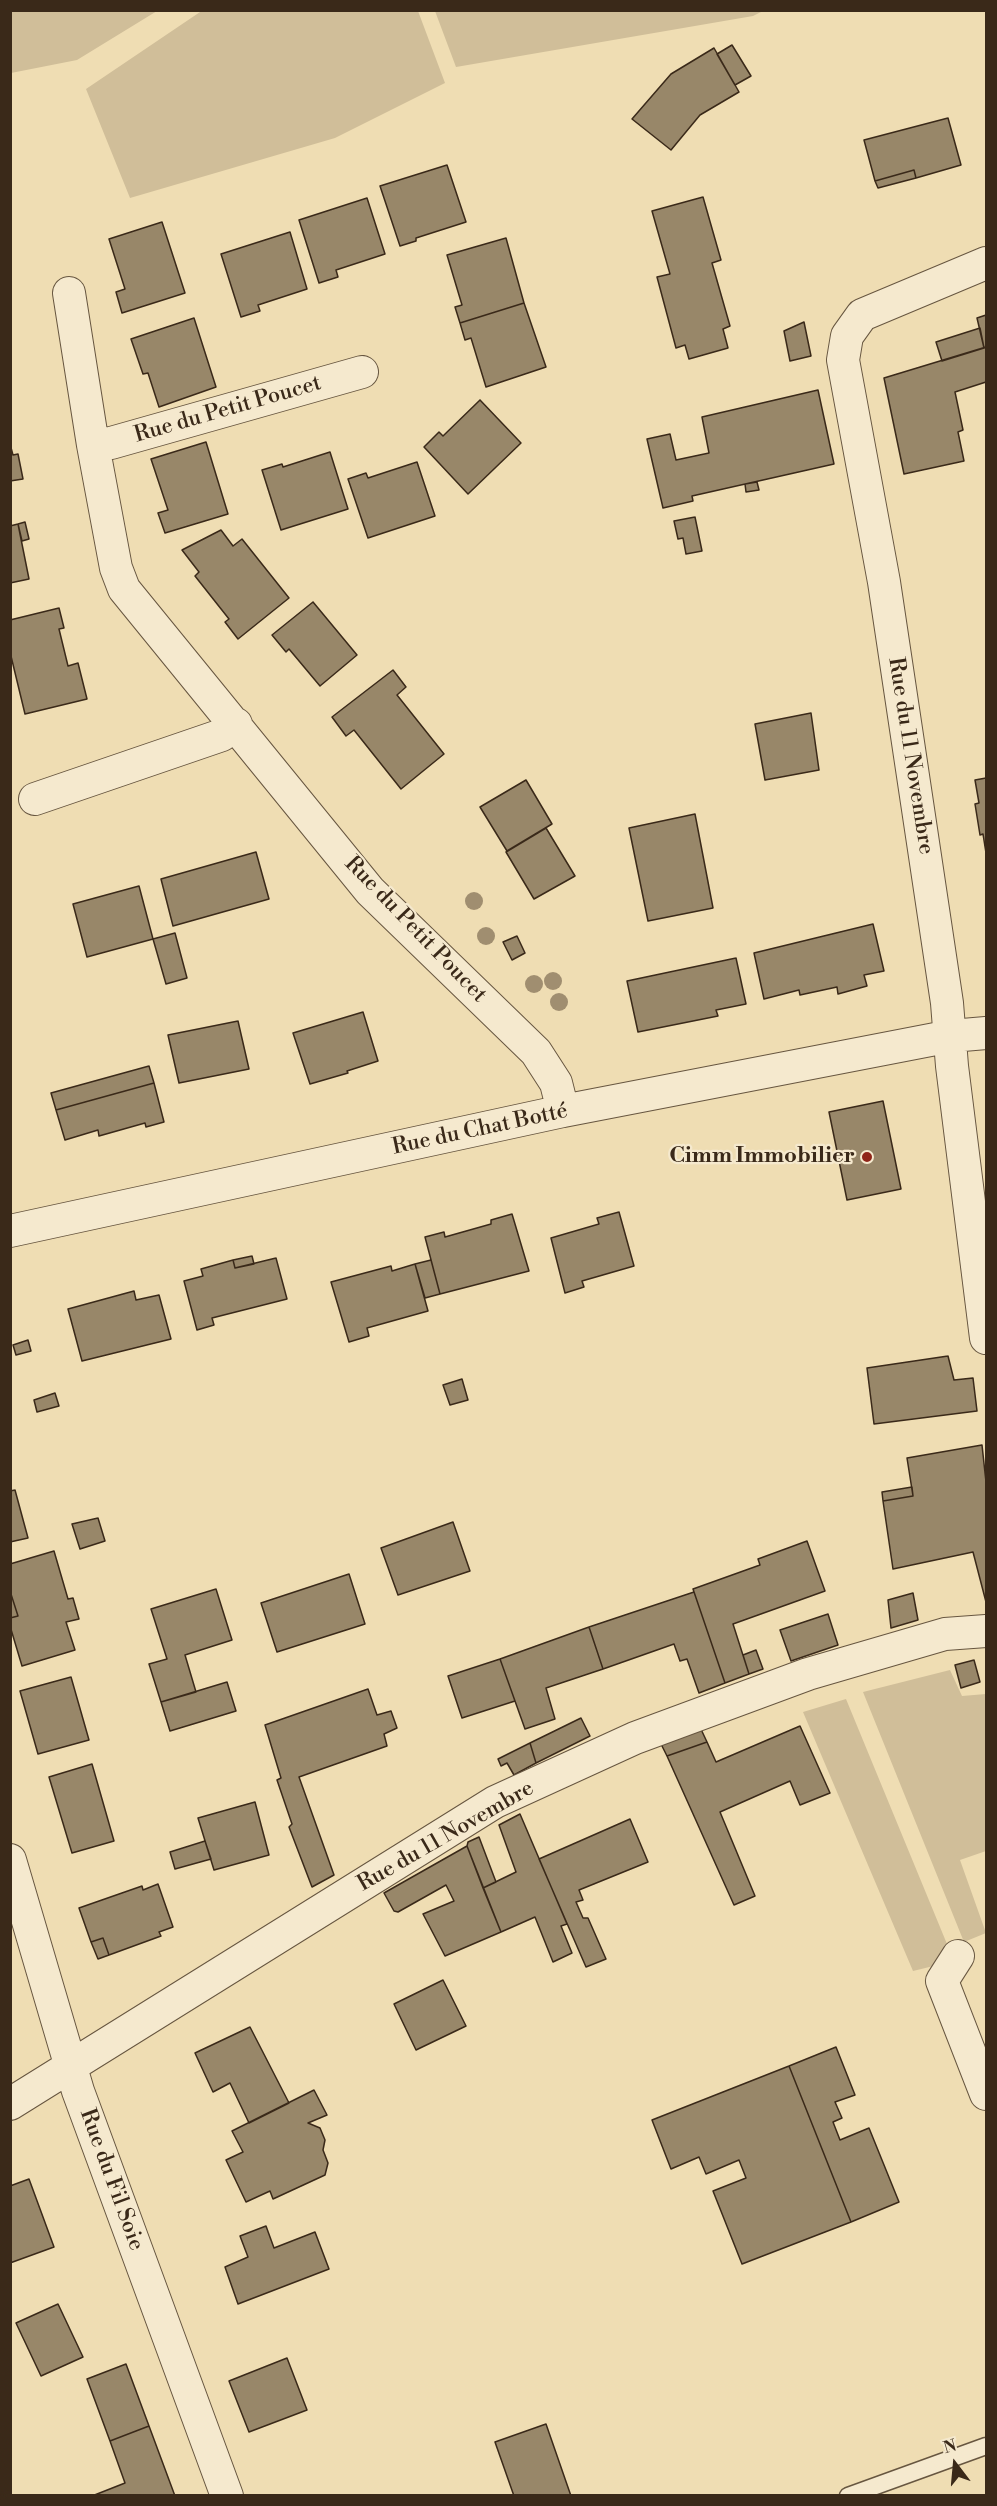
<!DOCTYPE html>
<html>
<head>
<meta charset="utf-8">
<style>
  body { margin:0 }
  #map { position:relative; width:997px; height:2506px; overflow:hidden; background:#efddb3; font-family:"Libre Bodoni",serif }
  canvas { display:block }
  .frame { position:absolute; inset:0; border:12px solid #3a2919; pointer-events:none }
  .north { position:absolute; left:925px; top:2434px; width:60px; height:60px; -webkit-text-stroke:4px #f5e9ce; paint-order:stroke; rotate:344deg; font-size:16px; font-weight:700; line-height:24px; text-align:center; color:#3a2919 }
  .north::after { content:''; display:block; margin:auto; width:21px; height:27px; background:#3a2919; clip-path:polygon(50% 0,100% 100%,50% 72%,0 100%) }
</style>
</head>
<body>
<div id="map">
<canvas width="997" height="2506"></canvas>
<div class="frame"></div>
<div class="north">N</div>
</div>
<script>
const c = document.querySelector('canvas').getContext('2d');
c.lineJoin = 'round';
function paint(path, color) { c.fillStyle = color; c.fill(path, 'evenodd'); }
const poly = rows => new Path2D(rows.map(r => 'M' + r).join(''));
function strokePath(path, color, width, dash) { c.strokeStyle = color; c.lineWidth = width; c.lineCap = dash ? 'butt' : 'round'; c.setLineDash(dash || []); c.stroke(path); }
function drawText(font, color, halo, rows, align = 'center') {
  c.font = font + ' "Libre Bodoni",serif'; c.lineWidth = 4.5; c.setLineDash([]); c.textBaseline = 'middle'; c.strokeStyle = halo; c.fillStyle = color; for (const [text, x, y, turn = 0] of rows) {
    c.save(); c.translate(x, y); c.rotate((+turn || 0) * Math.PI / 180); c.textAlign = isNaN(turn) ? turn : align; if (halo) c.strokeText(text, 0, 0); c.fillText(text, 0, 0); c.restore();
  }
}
const green = poly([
  [11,10,157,10,157,11,77,60,11,73],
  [203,10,418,11,445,83,335,138,130,198,86,89],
  [435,11,435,10,763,11,753,16,456,67],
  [950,1670,962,1696,986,1694,986,1851,960,1860,986,1933,964,1942,863,1692],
  [846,1699,954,1961,913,1971,803,1712]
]);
const building = poly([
  [732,45,751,76,735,85,717,54,732,45],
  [714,48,739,92,700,115,671,150,632,119,671,74,714,48],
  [948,118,961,165,916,178,914,170,875,181,864,140,948,118],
  [447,165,466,222,416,238,416,241,400,246,380,186,447,165],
  [914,170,916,178,878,188,875,181,914,170],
  [703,197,721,260,712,263,730,326,723,329,728,348,689,359,685,345,676,348,657,277,670,274,652,211,703,197],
  [367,198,385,254,336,270,338,277,319,283,299,220,367,198],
  [162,222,185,293,122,313,116,292,125,289,109,239,162,222],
  [290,232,307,289,258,305,260,311,241,317,221,254,290,232],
  [506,238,524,303,460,323,455,307,462,305,447,255,506,238],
  [524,303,546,367,486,387,471,338,465,340,460,323,524,303],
  [986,315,986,347,984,348,977,318,986,315],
  [194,318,216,387,159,407,148,373,143,374,131,339,194,318],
  [804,322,811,356,790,361,784,331,804,322],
  [980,328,984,348,942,361,936,342,980,328],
  [986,347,986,382,955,392,963,430,958,432,964,461,904,474,884,378,986,347],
  [818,390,834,464,692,496,693,501,663,508,647,439,670,434,676,460,709,453,702,417,818,390],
  [480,400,521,443,468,494,424,447,439,432,443,436,480,400],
  [206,442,228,514,165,533,158,513,168,510,151,459,206,442],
  [10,444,13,455,18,454,23,479,10,481,10,444],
  [330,452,348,509,281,530,262,470,282,464,283,467,330,452],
  [417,462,435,516,368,538,348,479,366,473,368,478,417,462],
  [757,482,759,490,746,492,745,484,757,482],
  [695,517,702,551,686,554,683,538,678,539,674,521,695,517],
  [25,522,29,539,22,541,18,524,25,522],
  [18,524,29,579,10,583,10,526,18,524],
  [221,530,233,546,242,539,289,598,238,639,225,622,229,619,195,576,199,572,182,550,221,530],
  [313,602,357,655,320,686,289,649,286,652,272,635,313,602],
  [59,608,64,628,59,629,68,666,78,663,87,699,25,714,10,652,10,620,59,608],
  [393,670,406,687,397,695,444,754,401,789,354,730,346,736,332,717,393,670],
  [811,713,819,770,765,780,755,724,811,713],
  [986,778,986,853,983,834,980,835,975,804,979,803,975,780,986,778],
  [526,780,552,824,507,851,480,807,526,780],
  [695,814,713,908,648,921,629,828,695,814],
  [546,828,575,876,534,899,506,852,546,828],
  [256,852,269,899,173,926,161,879,256,852],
  [139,886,153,939,87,957,73,904,139,886],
  [873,924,884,971,864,975,867,986,838,994,837,987,800,995,799,990,764,999,754,953,873,924],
  [175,933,187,978,166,984,153,939,175,933],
  [517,936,525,953,512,960,503,942,517,936],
  [736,958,746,1004,716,1010,718,1016,638,1032,627,981,736,958],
  [363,1012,378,1061,347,1071,348,1073,310,1084,293,1033,363,1012],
  [238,1021,249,1069,179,1083,168,1035,238,1021],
  [149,1066,154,1083,56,1110,51,1093,149,1066],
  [154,1083,164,1122,146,1127,145,1123,99,1136,98,1130,65,1140,56,1110,154,1083],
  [883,1101,901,1189,847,1200,829,1112,883,1101],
  [619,1212,634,1266,582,1281,584,1287,565,1293,551,1238,599,1224,597,1218,619,1212],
  [512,1214,529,1271,440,1294,425,1237,444,1232,445,1237,491,1224,491,1220,512,1214],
  [252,1256,254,1264,235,1268,233,1260,252,1256],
  [276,1258,287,1299,212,1318,214,1325,197,1330,184,1281,203,1276,201,1269,233,1260,235,1268,276,1258],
  [431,1260,440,1294,425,1298,415,1264,431,1260],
  [415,1264,428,1311,367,1328,369,1336,349,1342,331,1282,391,1266,392,1271,415,1264],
  [134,1291,136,1300,159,1295,171,1339,82,1361,68,1309,134,1291],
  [28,1340,31,1351,16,1355,13,1345,28,1340],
  [948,1356,954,1380,973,1378,977,1411,874,1424,867,1368,948,1356],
  [462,1379,468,1400,450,1405,443,1385,462,1379],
  [55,1393,59,1406,37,1412,34,1400,55,1393],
  [982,1445,986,1482,986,1602,973,1552,893,1569,883,1501,913,1496,907,1458,982,1445],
  [912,1487,913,1496,883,1501,882,1492,912,1487],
  [15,1490,28,1538,10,1542,10,1491,15,1490],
  [98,1518,105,1541,80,1549,72,1524,98,1518],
  [453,1522,470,1571,398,1595,381,1548,453,1522],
  [807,1541,825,1591,733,1624,749,1674,725,1683,693,1589,760,1565,758,1559,807,1541],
  [54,1551,68,1599,73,1598,79,1619,66,1622,75,1650,22,1666,10,1626,10,1618,18,1616,10,1591,10,1564,54,1551],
  [349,1574,365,1624,277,1652,261,1603,349,1574],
  [216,1589,232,1640,185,1655,196,1692,161,1702,149,1664,167,1659,151,1609,216,1589],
  [10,1591,18,1616,10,1618,10,1591],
  [694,1592,725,1683,699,1693,687,1659,680,1661,674,1644,603,1669,589,1627,694,1592],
  [913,1593,918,1620,891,1628,888,1600,913,1593],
  [828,1614,838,1645,791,1661,780,1630,828,1614],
  [589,1627,603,1669,546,1688,555,1719,525,1729,500,1659,589,1627],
  [756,1650,763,1669,749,1674,743,1655,756,1650],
  [500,1659,515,1701,462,1718,448,1676,500,1659],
  [974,1660,980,1682,961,1688,955,1665,974,1660],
  [71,1677,89,1740,38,1754,20,1691,71,1677],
  [227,1682,236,1711,170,1731,161,1702,227,1682],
  [368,1689,377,1715,391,1711,397,1728,384,1734,387,1746,299,1777,334,1875,312,1887,289,1827,292,1824,277,1780,281,1778,265,1725,368,1689],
  [581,1718,590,1736,536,1763,530,1743,581,1718],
  [699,1725,707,1742,667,1756,660,1742,699,1725],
  [800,1726,830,1793,800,1805,790,1781,720,1812,755,1896,734,1905,667,1756,707,1742,716,1762,800,1726],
  [530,1743,536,1763,514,1775,507,1763,501,1766,498,1759,530,1743],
  [92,1764,114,1841,72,1853,49,1777,92,1764],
  [255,1802,269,1855,214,1870,198,1818,255,1802],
  [520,1814,567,1924,561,1926,572,1953,553,1962,535,1917,501,1932,483,1888,516,1872,499,1825,520,1814],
  [630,1819,648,1862,579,1890,583,1900,576,1902,583,1918,588,1918,606,1959,586,1967,539,1859,630,1819],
  [479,1837,496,1882,483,1888,467,1846,468,1842,479,1837],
  [205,1841,211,1859,175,1869,170,1852,205,1841],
  [467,1846,501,1932,445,1956,423,1914,454,1901,446,1885,398,1912,394,1911,384,1893,467,1846],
  [158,1884,173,1927,159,1932,161,1936,109,1955,103,1938,91,1942,79,1908,142,1886,143,1890,158,1884],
  [103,1938,109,1955,98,1959,91,1942,103,1938],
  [443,1980,466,2026,416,2050,394,2004,443,1980],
  [250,2027,289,2103,249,2123,230,2083,213,2092,195,2053,250,2027],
  [836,2047,855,2095,835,2102,842,2118,833,2122,840,2140,869,2128,899,2202,851,2222,789,2066,836,2047],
  [789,2066,851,2222,742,2264,713,2191,746,2178,739,2160,706,2174,699,2157,671,2169,652,2120,789,2066],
  [314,2090,327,2115,308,2123,320,2128,325,2140,323,2150,328,2163,325,2175,273,2199,270,2191,246,2202,226,2160,243,2152,232,2131,314,2090],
  [29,2179,54,2247,10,2263,10,2186,29,2179],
  [266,2226,274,2248,315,2232,329,2269,238,2304,225,2267,248,2257,240,2236,266,2226],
  [58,2304,83,2357,41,2376,16,2323,58,2304],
  [287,2358,307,2410,249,2432,229,2381,287,2358],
  [126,2364,149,2426,110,2441,87,2379,126,2364],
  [546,2424,571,2496,514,2496,495,2442,546,2424],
  [149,2426,175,2496,92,2496,125,2483,110,2441,149,2426]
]);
const service = poly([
  [848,2496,986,2446]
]);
const minor = poly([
  [986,263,862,315,847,336,843,360,884,582,947,1003,952,1066,986,1338],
  [69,293,93,445,116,568,124,589,370,891,536,1052,556,1083,563,1111],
  [93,445,111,443,362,372],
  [35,799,222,735,236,724],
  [10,1231,563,1111,951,1036,986,1033],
  [10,1860,78,2091,227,2496],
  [958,1956,942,1981,986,2094],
  [10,2104,495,1802,635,1738,808,1674,945,1634,986,1631]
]);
const trees = [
  [474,901],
  [486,936],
  [553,981],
  [534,984],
  [559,1002]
];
const markers = [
  [867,1157,6,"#8f2418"]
];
const streetNames = [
  ["Rue du Petit Poucet",228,410,-16],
  ["Rue du 11 Novembre",910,756,81],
  ["Rue du Petit Poucet",415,930,46],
  ["Rue du Chat Botté",480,1130,-12],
  ["Rue du 11 Novembre",446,1837,-30],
  ["Rue du Fil Soie",111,2180,70]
];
const poiNames = [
  ["Cimm Immobilier",855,1157]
];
paint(green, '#d0be99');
paint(building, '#988769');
strokePath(building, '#3a2919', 1.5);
strokePath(service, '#675640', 19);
strokePath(minor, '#675640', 34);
strokePath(service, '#f5e9ce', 16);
strokePath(minor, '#f5e9ce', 32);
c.fillStyle = '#a08e70';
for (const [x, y] of trees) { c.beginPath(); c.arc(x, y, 9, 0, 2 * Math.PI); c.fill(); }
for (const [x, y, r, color] of markers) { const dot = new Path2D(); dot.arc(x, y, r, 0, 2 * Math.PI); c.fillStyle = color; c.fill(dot); strokePath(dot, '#f5e9ce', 2); }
drawText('22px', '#3a2919', '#f5e9ce', streetNames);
drawText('bold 22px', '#3a2919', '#f5e9ce', poiNames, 'right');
</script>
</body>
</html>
